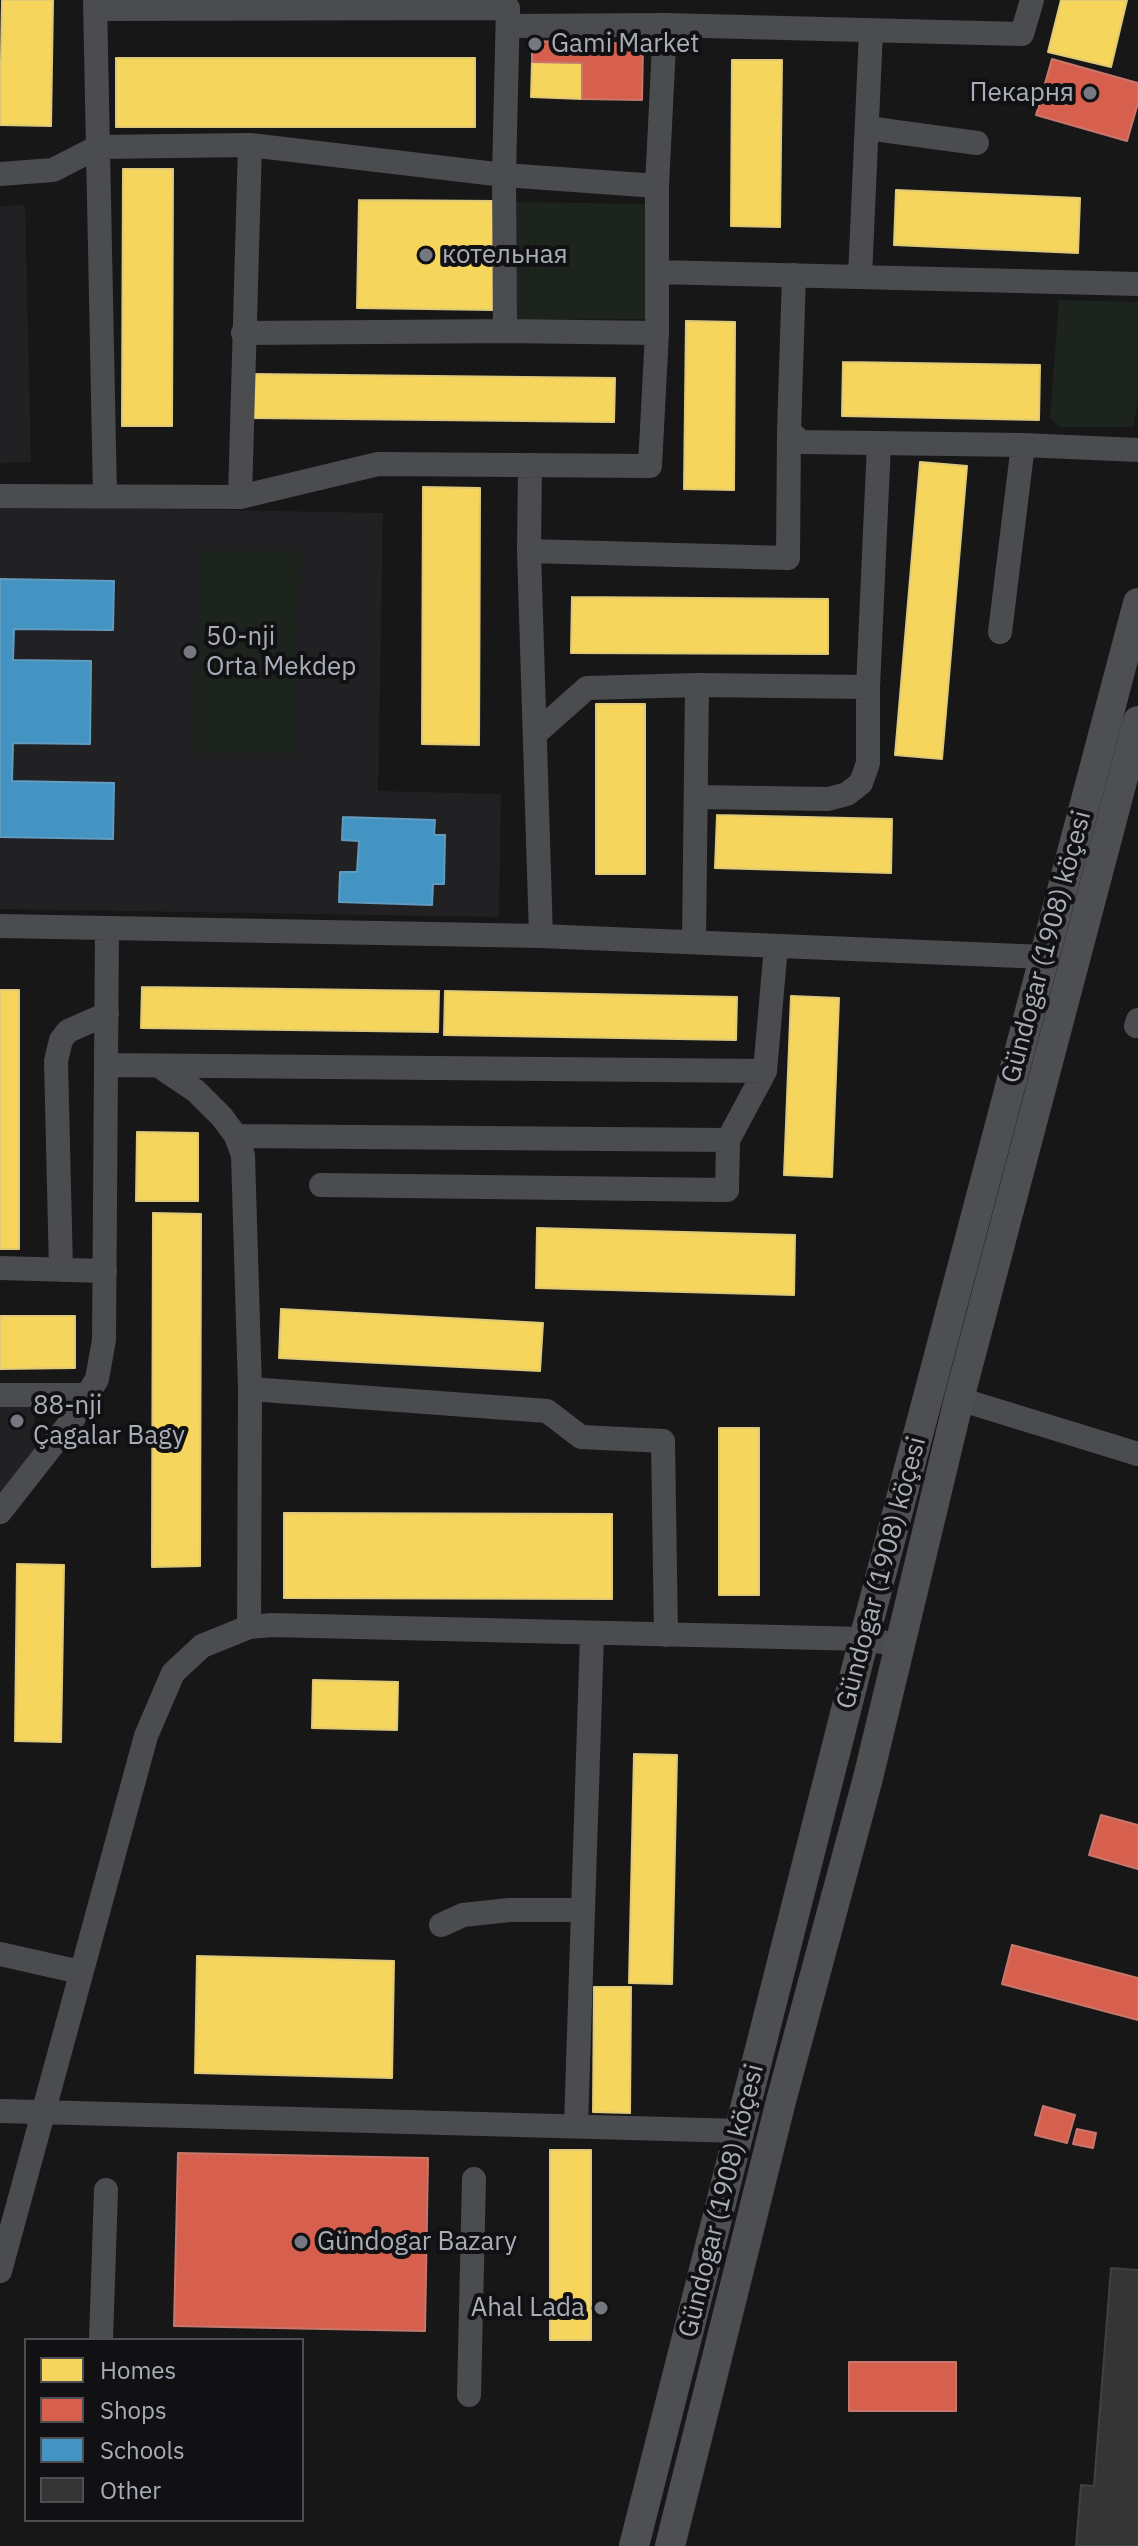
<!DOCTYPE html>
<html>
<head>
<meta charset="utf-8">
<style>
  body { margin:0 }
  #map { position:relative; width:1138px; height:2546px; overflow:hidden; background:#171717; font-family:"IBM Plex Sans",sans-serif }
  canvas { display:block }
  .legend { position:absolute; left:24px; top:2338px; width:280px; height:184px; box-sizing:border-box; background:#111113; border:2px solid #4d4f55; margin:0; padding:10px 14px; list-style:none; font-size:24px; color:#a8adb8 }
  .legend li { display:flex; align-items:center; gap:16px; height:40px }
  .legend b { width:40px; border:2px solid #4d4f55 }
</style>
</head>
<body>
<div id="map">
<canvas width="1138" height="2546"></canvas>
<ul class="legend">
<li><b style="height:22px;background:#f6d55c"></b>Homes</li>
<li><b style="height:22px;background:#d6604d"></b>Shops</li>
<li><b style="height:22px;background:#4393c3"></b>Schools</li>
<li><b style="height:22px;background:#353536"></b>Other</li>
</ul>
</div>
<script>
const c = document.querySelector('canvas').getContext('2d');
c.lineJoin = 'round';
function paint(path, color) { c.fillStyle = color; c.fill(path, 'evenodd'); }
const poly = rows => new Path2D(rows.map(r => 'M' + r).join(''));
function strokePath(path, color, width, dash) { c.strokeStyle = color; c.lineWidth = width; c.lineCap = dash ? 'butt' : 'round'; c.setLineDash(dash || []); c.stroke(path); }
function drawText(font, color, halo, rows, align = 'center') {
  c.font = font + ' "IBM Plex Sans",sans-serif'; c.lineWidth = 8; c.setLineDash([]); c.textBaseline = 'middle'; c.strokeStyle = halo; c.fillStyle = color; for (const [text, x, y, turn = 0] of rows) {
    c.save(); c.translate(x, y); c.rotate((+turn || 0) * Math.PI / 180); c.textAlign = isNaN(turn) ? turn : align; if (halo) c.strokeText(text, 0, 0); c.fillText(text, 0, 0); c.restore();
  }
}
const built = poly([
  [25,205,31,462,0,463,0,206],
  [0,506,383,513,378,791,501,794,499,917,0,909],
  [0,1392,35,1392,34,1449,0,1492]
]);
const green = poly([
  [516,202,650,204,645,319,514,320],
  [1059,300,1138,302,1138,401,1133,427,1059,427,1050,418],
  [198,550,299,552,297,754,195,752]
]);
const homes = poly([
  [2,0,53,0,51,126,0,125,2,0],
  [1061,0,1127,0,1111,67,1048,52,1061,0],
  [116,58,475,58,475,127,116,127,116,58],
  [732,60,782,60,780,227,731,226,732,60],
  [532,62,582,63,582,99,531,97,532,62],
  [123,169,173,169,172,426,122,426,123,169],
  [896,190,1080,198,1078,253,894,245,896,190],
  [359,200,494,201,493,310,357,308,359,200],
  [686,321,735,322,734,490,684,489,686,321],
  [843,362,1040,365,1039,420,842,416,843,362],
  [252,374,615,378,614,422,252,418,252,374],
  [920,462,967,466,942,759,895,755,920,462],
  [423,487,480,488,479,745,422,744,423,487],
  [572,597,828,599,828,654,571,653,572,597],
  [596,704,645,704,645,874,596,874,596,704],
  [717,815,892,819,891,873,715,868,717,815],
  [142,987,439,991,438,1032,141,1028,142,987],
  [0,990,19,990,19,1249,0,1249,0,990],
  [445,991,737,997,736,1040,444,1035,445,991],
  [791,996,839,998,832,1177,784,1175,791,996],
  [137,1132,198,1133,198,1201,136,1201,137,1132],
  [153,1213,201,1214,200,1566,152,1567,153,1213],
  [537,1228,795,1235,794,1295,536,1288,537,1228],
  [281,1309,543,1323,540,1371,279,1358,281,1309],
  [0,1316,75,1316,75,1368,0,1369,0,1316],
  [719,1428,759,1428,759,1595,719,1595,719,1428],
  [284,1513,612,1514,612,1599,284,1598,284,1513],
  [17,1564,64,1565,61,1742,15,1741,17,1564],
  [313,1680,398,1682,397,1730,312,1728,313,1680],
  [634,1754,677,1755,672,1984,629,1983,634,1754],
  [197,1956,394,1961,392,2078,195,2073,197,1956],
  [594,1987,631,1987,630,2113,593,2112,594,1987],
  [550,2150,591,2150,591,2340,550,2340,550,2150]
]);
const shops = poly([
  [532,41,643,44,642,100,582,99,582,63,532,62,532,41],
  [1052,59,1138,83,1138,103,1127,141,1036,115,1052,59],
  [1101,1815,1138,1825,1138,1869,1089,1855,1101,1815],
  [1012,1945,1138,1978,1138,2020,1002,1984,1012,1945],
  [1043,2106,1075,2115,1067,2143,1035,2135,1043,2106],
  [1077,2129,1096,2133,1093,2148,1073,2144,1077,2129],
  [178,2153,428,2158,425,2331,174,2326,178,2153],
  [849,2362,956,2362,956,2411,849,2411,849,2362]
]);
const schools = poly([
  [0,579,114,581,113,630,14,629,13,660,91,661,90,744,13,743,12,781,114,783,113,839,0,837,0,579],
  [343,817,435,820,434,835,445,835,444,884,433,884,432,905,339,902,340,872,357,872,359,841,342,840,343,817]
]);
const building = poly([
  [1111,2268,1138,2270,1138,2546,1076,2546,1081,2485,1094,2486,1111,2268]
]);
const minor = poly([
  [95,0,105,496],
  [665,25,1022,34,1032,0],
  [508,26,665,25,657,186,504,175,505,331,657,333,657,186],
  [867,128,977,143],
  [0,174,53,170,98,147,250,145,504,175,508,8,96,9],
  [658,272,1138,284],
  [794,275,789,431,801,442,1023,445,1138,450],
  [860,277,871,31],
  [243,333,512,331],
  [530,465,529,551,788,558,789,431],
  [0,496,240,497,378,464,650,466,657,333],
  [240,497,250,145],
  [529,551,541,936],
  [1000,632,1023,445],
  [535,734,587,688,697,685],
  [696,797,828,799,847,794,861,783,868,763,868,687],
  [0,926,541,936,1044,957],
  [694,942,697,685,868,687,879,443],
  [1136,1026,1138,1020],
  [106,1065,765,1071],
  [159,1066,196,1091,222,1117,236,1136,243,1155,250,1389,249,1627],
  [236,1136,728,1140],
  [321,1185,727,1190,728,1140,765,1071,776,946],
  [0,1268,105,1271],
  [61,1270,56,1061,61,1040,68,1031,107,1014],
  [250,1389,547,1411,581,1437,663,1441,666,1635],
  [0,1395,87,1395],
  [959,1399,1138,1454],
  [0,1512,73,1419,97,1379,104,1340,107,928],
  [441,1925,463,1915,509,1910,583,1910],
  [0,1954,80,1972],
  [0,2111,741,2131],
  [576,2126,592,1634],
  [0,2271,146,1736,173,1673,202,1646,249,1627,272,1625,864,1639,899,1645],
  [101,2340,106,2190],
  [469,2395,474,2179]
]);
const major = poly([
  [634,2546,864,1639,1138,603],
  [670,2546,781,2101,868,1778,959,1399,1138,721]
]);
const markers = [
  [535,44,8,"#757880"],
  [1090,93,8,"#757880"],
  [426,255,8,"#757880"],
  [190,652,8,"#757880"],
  [17,1421,8,"#757880"],
  [301,2242,8,"#757880"],
  [601,2308,8,"#757880"]
];
const poiNames = [
  ["Gami Market",551,44],
  ["Пекарня",1074,93,"right"],
  ["котельная",442,255],
  ["50-nji",206,637],
  ["Orta Mekdep",206,667],
  ["88-nji",33,1406],
  ["Çagalar Bagy",33,1436],
  ["Gündogar Bazary",317,2242],
  ["Ahal Lada",585,2308,"right"]
];
const streetNames = [
  ["Gündogar (1908) köçesi",1047,947,-75],
  ["Gündogar (1908) köçesi",882,1573,-75],
  ["Gündogar (1908) köçesi",722,2201,-76]
];
paint(built, '#212123');
paint(green, '#1d241e');
paint(homes, '#f6d55c');
strokePath(homes, '#dfc978', 2);
paint(shops, '#d6604d');
strokePath(shops, '#c8776d', 2);
paint(schools, '#4393c3');
strokePath(schools, '#619bc0', 2);
paint(building, '#353536');
strokePath(building, '#3f4043', 2);
strokePath(minor, '#4b4c50', 24);
strokePath(major, '#4d4f52', 30);
for (const [x, y, r, color] of markers) { const dot = new Path2D(); dot.arc(x, y, r, 0, 2 * Math.PI); c.fillStyle = color; c.fill(dot); strokePath(dot, '#111113', 3); }
drawText('26px', '#a8adb8', '#111113', poiNames, 'left');
drawText('26px', '#a8adb8', '#111113', streetNames);
</script>
</body>
</html>
